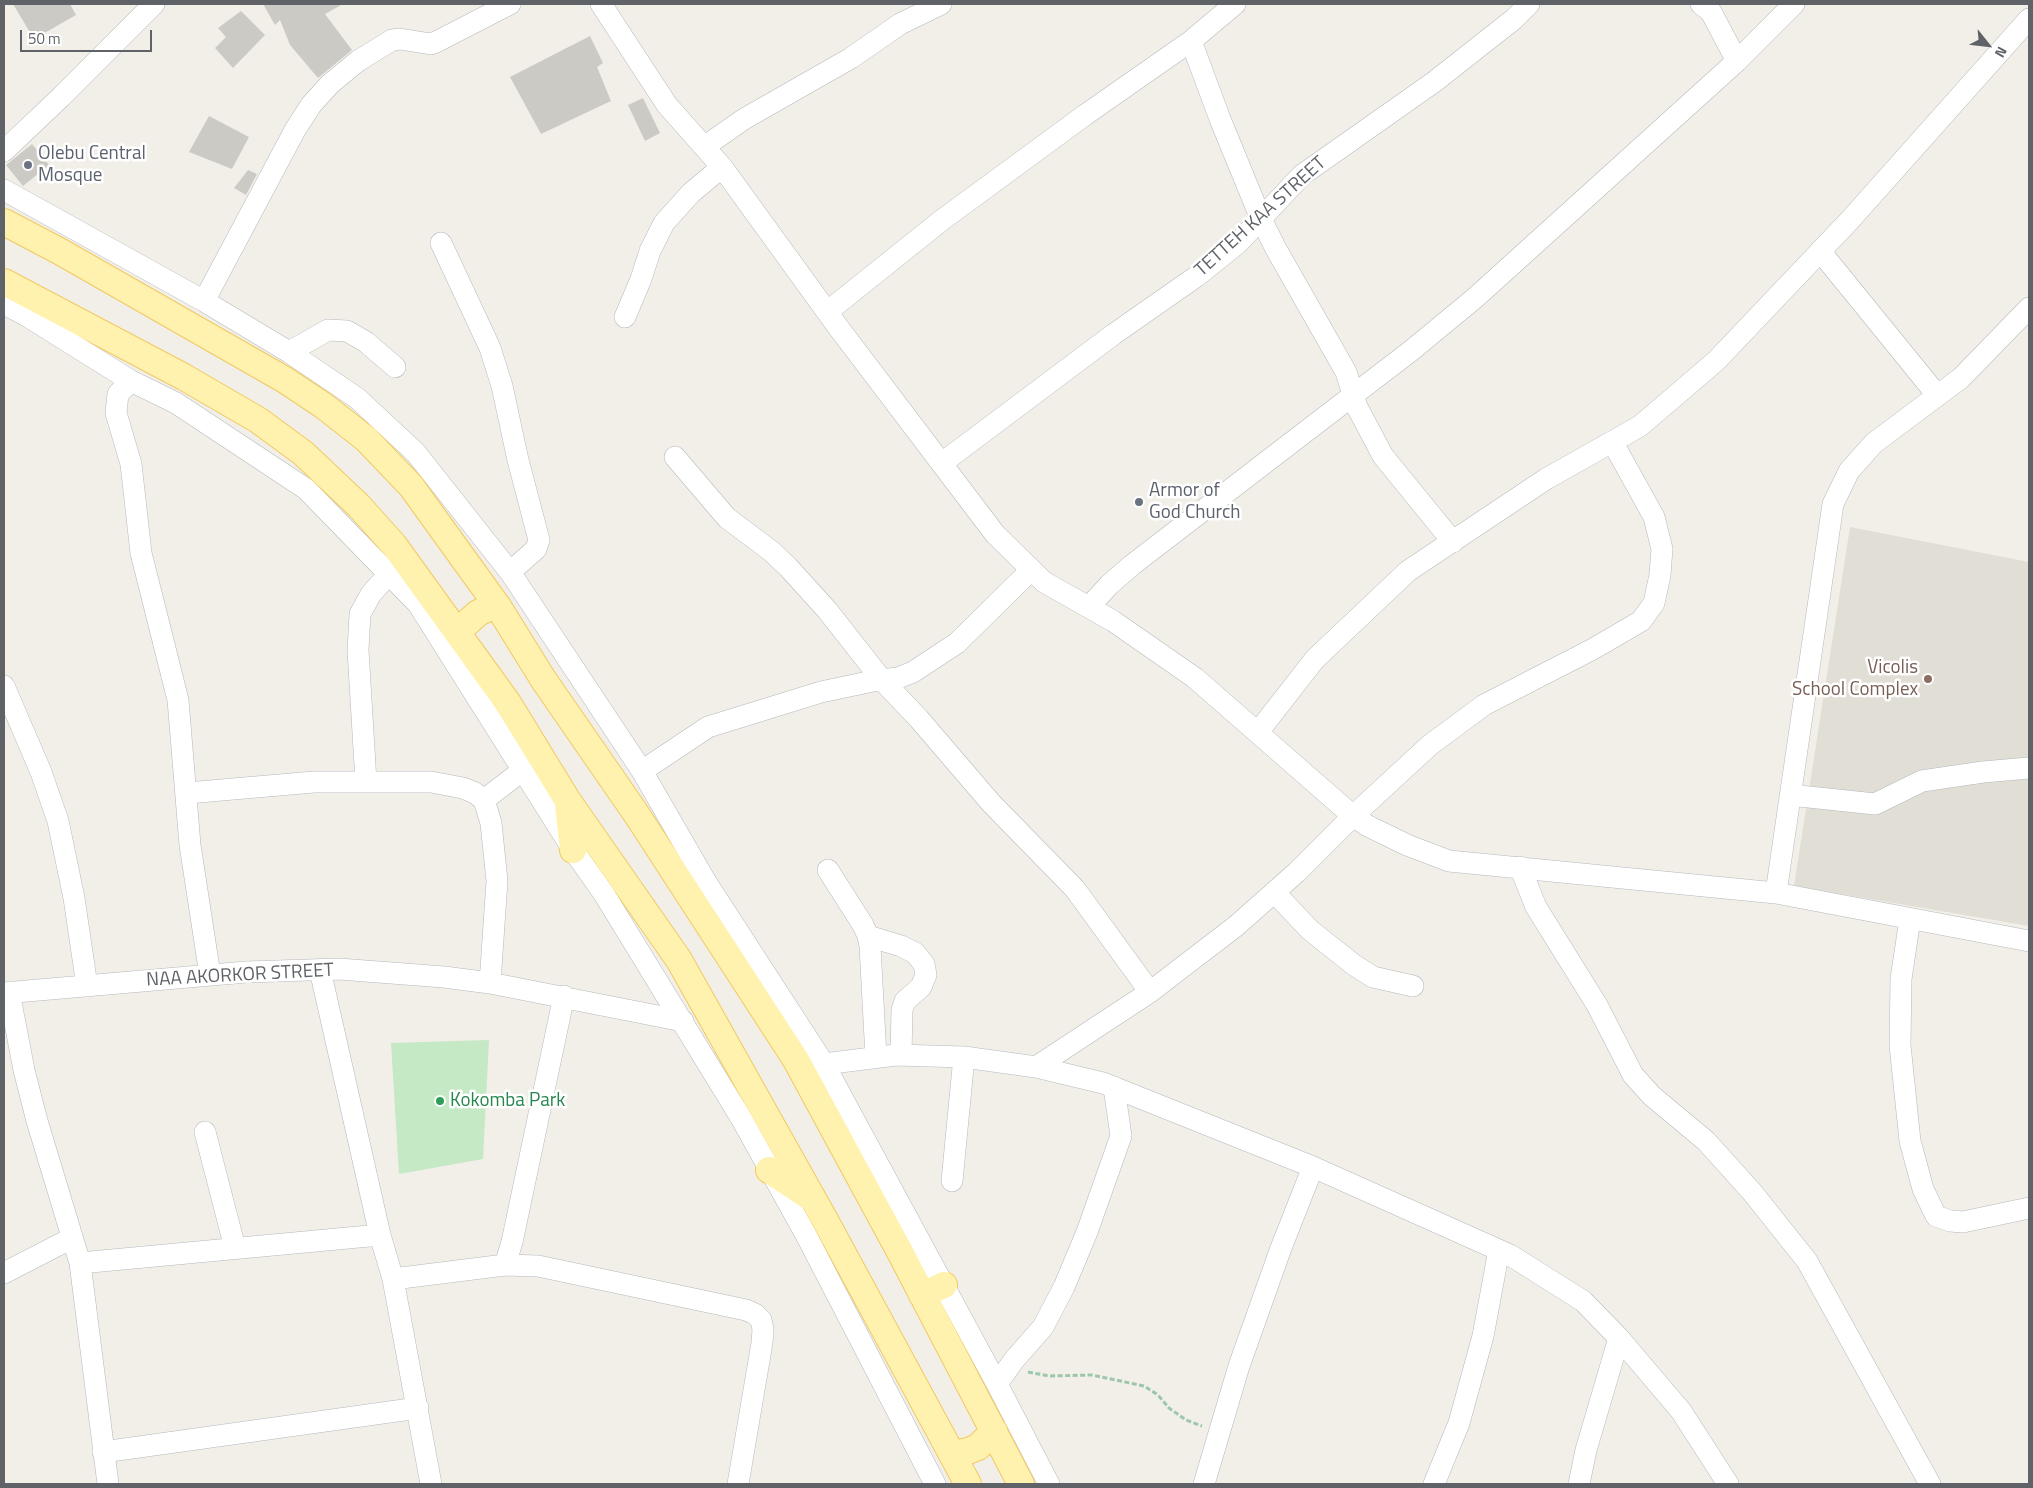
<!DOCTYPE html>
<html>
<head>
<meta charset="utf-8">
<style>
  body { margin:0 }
  #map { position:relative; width:2033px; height:1488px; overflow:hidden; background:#f1efe8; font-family:"Titillium Web",sans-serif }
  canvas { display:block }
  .frame { position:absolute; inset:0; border:5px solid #5f6368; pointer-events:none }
  .north { position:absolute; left:1963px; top:20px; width:50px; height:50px; -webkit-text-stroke:4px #fff; paint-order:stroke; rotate:119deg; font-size:14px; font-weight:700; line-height:20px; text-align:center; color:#5f6368 }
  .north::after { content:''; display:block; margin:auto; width:18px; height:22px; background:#5f6368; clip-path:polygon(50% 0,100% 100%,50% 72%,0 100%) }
  .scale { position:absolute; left:20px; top:30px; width:132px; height:22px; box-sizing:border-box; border:2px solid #5f6368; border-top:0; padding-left:6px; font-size:15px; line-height:18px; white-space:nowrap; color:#5f6368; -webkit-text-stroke:4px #fff; paint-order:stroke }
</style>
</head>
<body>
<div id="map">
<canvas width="2033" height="1488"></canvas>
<div class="frame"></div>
<div class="north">N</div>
<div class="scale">50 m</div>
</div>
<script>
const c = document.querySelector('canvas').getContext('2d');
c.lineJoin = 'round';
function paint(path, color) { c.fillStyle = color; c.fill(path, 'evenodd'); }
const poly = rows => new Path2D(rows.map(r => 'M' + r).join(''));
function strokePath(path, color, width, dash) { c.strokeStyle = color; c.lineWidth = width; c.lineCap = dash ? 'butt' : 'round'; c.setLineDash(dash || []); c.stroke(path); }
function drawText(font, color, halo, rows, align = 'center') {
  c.font = font + ' "Titillium Web",sans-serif'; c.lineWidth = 5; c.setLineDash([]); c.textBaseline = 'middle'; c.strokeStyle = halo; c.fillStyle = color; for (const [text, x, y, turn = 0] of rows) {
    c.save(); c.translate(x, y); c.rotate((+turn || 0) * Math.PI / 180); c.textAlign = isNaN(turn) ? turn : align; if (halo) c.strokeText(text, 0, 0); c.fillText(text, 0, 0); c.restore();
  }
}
const education = poly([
  [1850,527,2029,562,2029,926,1794,886]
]);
const green = poly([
  [489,1040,483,1159,399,1174,391,1043]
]);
const building = poly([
  [13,4,70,4,76,15,34,39],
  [263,4,343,4,325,14,352,50,318,78,290,45,280,20,275,25],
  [241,11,265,35,233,68,215,48,226,37,218,28],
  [590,36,603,63,597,67,611,101,541,134,510,77],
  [643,98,660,133,645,141,628,105],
  [209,116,249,137,232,169,189,152],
  [32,144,49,165,23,186,6,165],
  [248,170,257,174,246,195,234,188]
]);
const path = poly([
  [1028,1372,1049,1376,1092,1375,1144,1386,1158,1395,1169,1408,1186,1420,1202,1426]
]);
const minor = poly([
  [601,4,667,105,722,167,838,327,995,534,1044,582,1113,621,1195,678,1353,816,1368,826,1407,845,1449,861,1776,893,2029,941],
  [1701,4,1711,12,1737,61],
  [1191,41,1220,119,1261,219,1276,249,1346,372,1357,407,1383,456,1453,542],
  [704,147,744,119,851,58,900,24,941,4],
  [4,151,61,97,154,4],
  [4,190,204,301,289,352,357,398,416,453,510,572,642,771,706,882,824,1064,997,1384,1049,1484],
  [441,243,490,348,502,386,518,460,539,540,536,549,510,572],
  [1820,251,1937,395],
  [204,301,295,130,311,105,330,84,358,61,392,40,400,39,431,44,436,42,510,4],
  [4,304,27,316,131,381,176,403,306,489,418,604,573,850,604,894,741,1118,806,1235,935,1484],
  [827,312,942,220,1085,115,1191,41,1235,4],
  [625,317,641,279,650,251,664,223,691,193,722,167],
  [289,352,328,330,347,331,366,342,395,367],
  [131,381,118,394,116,413,131,464,141,553,178,700,190,845,210,975],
  [675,457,727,518,771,551,788,567,827,610,882,680,919,719,991,803,1075,889,1150,992],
  [942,463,1114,334,1197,276,1238,243,1302,175,1434,82,1514,19,1529,4],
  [1089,607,1109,585,1132,565,1412,350,1475,298,1737,61,1794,4],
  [4,686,41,772,58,821,74,898,87,986],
  [1258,732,1315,659,1408,571,1546,479,1640,426,1716,361,1850,220,2029,19],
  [642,771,708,727,821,692,873,681,898,678,913,672,957,643,1031,570],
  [366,782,358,650,360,614,371,594,388,575],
  [187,793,314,782,431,782,463,788,475,793,484,800,491,823,497,881,490,983],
  [1790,795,1875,804,1922,781,1983,772,2029,768],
  [484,800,523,770],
  [1520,867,1536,907,1597,1005,1633,1075,1652,1096,1706,1141,1752,1192,1807,1261,1930,1484],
  [828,870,863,925,868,936,870,946,876,1057],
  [1274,892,1310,930,1354,965,1373,977,1413,986],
  [1776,893,1833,504,1849,471,1874,443,1961,378,2029,308],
  [1910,919,1901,979,1900,1045,1910,1141,1923,1189,1936,1216,1950,1221,1963,1222,2029,1208],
  [868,936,901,946,915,953,924,964,926,975,921,987,905,1001,902,1010,901,1055],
  [320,970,380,1235,393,1279,431,1484],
  [9,992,24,1070,37,1121,80,1263,108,1484],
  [4,993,246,972,339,969,444,977,490,983,683,1021],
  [824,1064,896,1055,964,1057,1036,1067,1103,1083,1313,1167,1510,1255,1583,1301,1619,1338,1681,1411,1728,1484],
  [1036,1067,1150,992,1236,926,1297,872,1353,816,1430,745,1484,705,1593,649,1641,621,1654,603,1660,575,1662,549,1654,517,1613,443],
  [205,1132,235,1248],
  [952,1181,964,1057],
  [80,1263,380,1235],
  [505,1265,512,1242,564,996],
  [4,1273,72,1238],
  [393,1279,505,1265,538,1266,746,1310,755,1314,761,1320,763,1329,762,1343,738,1484],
  [997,1384,1014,1360,1043,1327,1064,1287,1087,1232,1121,1136,1114,1087],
  [103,1452,418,1408],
  [1204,1484,1239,1366,1281,1248,1313,1167],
  [1434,1484,1459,1423,1483,1336,1499,1250],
  [1579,1484,1586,1450,1619,1338]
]);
const major = poly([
  [4,222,61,252,285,380,324,406,366,439,411,486,499,608,543,679,637,815,796,1060,900,1252,1021,1484],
  [4,282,184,377,258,420,303,453,359,506,394,545,508,703,568,801,679,960,825,1220,968,1484],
  [458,631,478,613,489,608,499,608],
  [568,804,573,850],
  [769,1170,808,1196],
  [922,1295,944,1285],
  [952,1454,968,1451,978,1447,994,1431]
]);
const markers = [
  [28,165,5,"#6b7280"],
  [1139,502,5,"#6b7280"],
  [1928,679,5,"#8d6e63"],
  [440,1101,5,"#2e9e5b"]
];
const worshipNames = [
  ["Olebu Central",38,154],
  ["Mosque",38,176],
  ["Armor of",1149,491],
  ["God Church",1149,513]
];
const streetNames = [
  ["TETTEH KAA STREET",1261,217,-42],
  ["NAA AKORKOR STREET",240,976,-3]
];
const educationNames = [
  ["Vicolis",1918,668],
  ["School Complex",1918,690]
];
const leisureNames = [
  ["Kokomba Park",450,1101]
];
paint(education, '#e1ded6');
paint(green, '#c5e8c5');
paint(building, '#cccac5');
strokePath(minor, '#b5b8bc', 22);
strokePath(major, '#f2c960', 28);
strokePath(path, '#9cc7a9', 3, [5, 2.5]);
strokePath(minor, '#fff', 21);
strokePath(major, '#fff2af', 26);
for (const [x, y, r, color] of markers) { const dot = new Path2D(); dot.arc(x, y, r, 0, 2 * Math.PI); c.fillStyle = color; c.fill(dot); strokePath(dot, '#fff', 2); }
drawText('19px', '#5b616d', '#fff', worshipNames, 'left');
drawText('19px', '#5f6368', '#fff', streetNames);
drawText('19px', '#785e54', '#fff', educationNames, 'right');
drawText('19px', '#27864d', '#fff', leisureNames, 'left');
</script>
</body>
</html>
